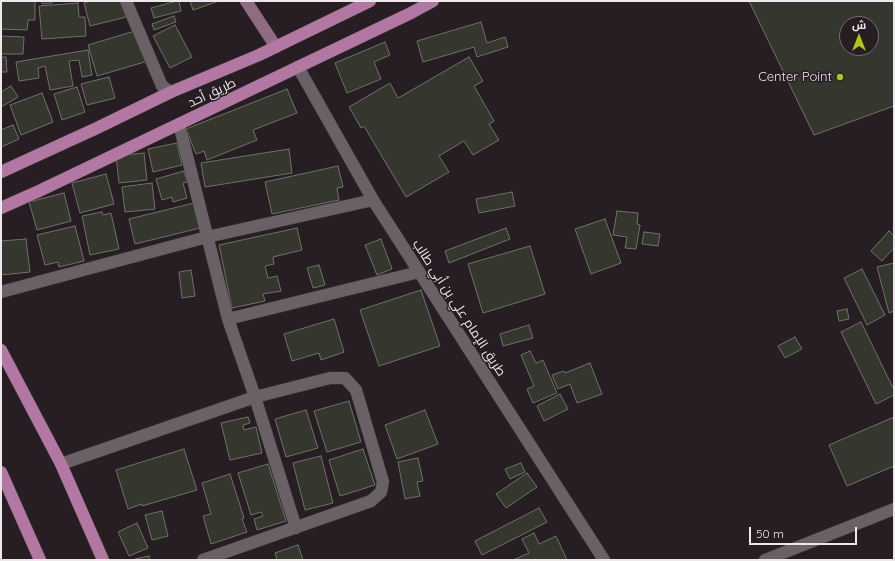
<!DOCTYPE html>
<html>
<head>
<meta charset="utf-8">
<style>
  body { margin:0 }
  #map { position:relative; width:895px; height:561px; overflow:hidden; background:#261e23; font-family:Quicksand,Cairo,sans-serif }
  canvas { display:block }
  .frame { position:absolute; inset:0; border:2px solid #eee8ec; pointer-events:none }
  .north { position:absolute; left:839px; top:16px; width:40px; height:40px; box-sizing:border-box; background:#261e23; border:1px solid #766f73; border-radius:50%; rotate:0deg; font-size:11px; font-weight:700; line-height:16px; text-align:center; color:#eee8ec }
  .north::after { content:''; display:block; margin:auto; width:14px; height:18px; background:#abc615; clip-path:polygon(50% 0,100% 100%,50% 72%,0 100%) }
  .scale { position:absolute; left:749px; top:527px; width:108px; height:18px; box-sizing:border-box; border:2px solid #eee8ec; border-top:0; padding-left:5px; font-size:12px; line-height:14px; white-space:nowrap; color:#eee8ec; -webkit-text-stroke:3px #261e23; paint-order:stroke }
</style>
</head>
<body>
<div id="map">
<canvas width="895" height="561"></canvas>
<div class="frame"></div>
<div class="north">ش</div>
<div class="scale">50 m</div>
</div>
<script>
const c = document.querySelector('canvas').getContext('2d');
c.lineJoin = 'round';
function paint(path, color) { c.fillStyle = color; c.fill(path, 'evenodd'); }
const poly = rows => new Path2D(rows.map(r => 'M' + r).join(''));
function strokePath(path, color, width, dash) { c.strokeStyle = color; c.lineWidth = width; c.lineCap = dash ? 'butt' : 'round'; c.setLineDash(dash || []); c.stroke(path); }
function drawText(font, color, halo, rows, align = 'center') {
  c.font = font + ' Quicksand,Cairo,sans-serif'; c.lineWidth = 3; c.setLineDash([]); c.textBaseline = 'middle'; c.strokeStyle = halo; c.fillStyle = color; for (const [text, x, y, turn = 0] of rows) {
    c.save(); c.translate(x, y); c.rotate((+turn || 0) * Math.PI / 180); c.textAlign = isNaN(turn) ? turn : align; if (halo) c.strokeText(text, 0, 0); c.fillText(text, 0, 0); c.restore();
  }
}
const building = poly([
  [1,1,35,1,35,20,28,20,27,30,1,29,1,1],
  [42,1,52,1,52,3,42,4,42,1],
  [91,1,121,1,126,17,90,26,84,3,91,1],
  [177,1,179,1,181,11,154,18,151,8,177,1],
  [190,1,219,1,193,10,190,1],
  [749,1,894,1,894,106,814,135,749,1],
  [847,24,871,24,871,48,847,48,847,24],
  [78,3,79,17,85,17,86,36,42,39,39,6,78,3],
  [174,16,176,22,154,30,152,24,174,16],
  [481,22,487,43,505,37,508,47,477,57,474,47,423,62,417,41,481,22],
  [175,25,192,57,170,68,153,36,175,25],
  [138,30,148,61,97,76,88,45,138,30],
  [1,36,24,37,23,54,1,54,1,36],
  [385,42,390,55,374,62,381,79,347,93,335,63,385,42],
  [88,50,92,75,82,77,79,60,69,61,73,86,50,90,45,66,38,68,39,78,19,81,16,62,88,50],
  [1,57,6,57,7,72,1,72,1,57],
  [469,57,483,81,474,86,494,121,489,124,499,140,473,155,464,141,439,156,449,172,406,197,364,126,361,128,349,107,390,83,398,98,469,57],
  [109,77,115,98,87,105,81,84,109,77],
  [11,86,18,97,1,107,1,92,11,86],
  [77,87,85,112,62,120,54,94,77,87],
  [287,89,297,113,253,130,257,140,207,160,204,151,196,154,186,129,287,89],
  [42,93,53,122,21,135,10,105,42,93],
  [13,125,19,139,1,147,1,130,13,125],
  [177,143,182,165,153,172,148,149,177,143],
  [289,149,292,173,205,187,201,163,289,149],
  [144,153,147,180,119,183,116,156,144,153],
  [338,166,343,187,337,188,339,200,272,214,265,182,338,166],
  [184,171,187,182,183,183,187,198,173,202,172,197,162,200,156,179,184,171],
  [106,174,114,204,80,213,72,183,106,174],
  [152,183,155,209,125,212,122,187,152,183],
  [512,192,515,206,479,213,476,199,512,192],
  [64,193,71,221,37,230,29,202,64,193],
  [194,203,200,228,135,244,129,219,194,203],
  [617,211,638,213,637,224,640,225,636,249,625,248,627,237,613,235,617,211],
  [102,212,103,215,111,213,119,249,90,255,82,216,102,212],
  [605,219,621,263,591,274,575,229,605,219],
  [75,226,84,261,59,267,58,262,45,265,37,235,75,226],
  [297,228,302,250,273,257,274,264,265,266,268,278,277,276,281,291,263,294,265,301,232,308,219,245,297,228],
  [506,228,510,239,449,263,445,251,506,228],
  [889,231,894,236,894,248,882,261,871,251,889,231],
  [644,232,660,234,658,246,642,244,644,232],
  [26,239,30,272,1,275,1,241,26,239],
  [381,239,392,269,377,275,365,245,381,239],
  [530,246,545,294,483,313,468,264,530,246],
  [894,263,894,311,889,313,877,267,894,263],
  [319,265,325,285,313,288,307,268,319,265],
  [862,269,885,315,867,325,844,278,862,269],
  [191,270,195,296,182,298,179,272,191,270],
  [421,290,440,346,379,366,360,310,421,290],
  [847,309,849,319,839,321,837,311,847,309],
  [334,319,344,352,321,360,319,353,292,361,284,334,334,319],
  [861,322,894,390,894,395,876,404,841,332,861,322],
  [529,325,533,338,503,346,500,334,529,325],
  [795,337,802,349,785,358,778,346,795,337],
  [530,351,536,363,543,360,557,393,533,403,527,389,534,386,521,355,530,351],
  [590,363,602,394,577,403,570,384,558,389,552,375,564,371,565,373,590,363],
  [560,394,568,409,544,421,537,406,560,394],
  [349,401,361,442,327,452,314,411,349,401],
  [306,410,318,448,286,457,275,419,306,410],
  [425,410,438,444,397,459,385,425,425,410],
  [248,417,250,423,243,425,244,430,256,427,262,453,230,460,221,423,248,417],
  [894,417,894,466,847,486,829,445,894,417],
  [184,449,197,490,142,506,142,504,128,509,116,470,184,449],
  [363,449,375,485,340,496,329,460,363,449],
  [321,456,333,503,305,510,293,463,321,456],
  [418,458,423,481,417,482,420,496,405,499,398,462,418,458],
  [521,463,525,472,510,479,505,469,521,463],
  [268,464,286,521,257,530,254,519,263,516,261,512,251,515,238,473,268,464],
  [527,473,537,487,506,508,496,494,527,473],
  [230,474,244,518,242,519,247,532,211,544,203,516,211,514,202,483,230,474],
  [539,508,547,522,482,555,475,541,539,508],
  [162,511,168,536,152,540,145,515,162,511],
  [137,523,148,548,129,556,118,532,137,523],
  [534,533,539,544,556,536,567,560,513,560,529,553,522,539,534,533],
  [298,545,303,560,277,560,275,553,298,545],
  [149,556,150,560,135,560,135,559,149,556]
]);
const street = poly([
  [126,1,162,86,171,92],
  [298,67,373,200,604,560],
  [179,124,228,319,255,397,296,528],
  [1,292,207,237,373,200],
  [228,319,419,272],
  [61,464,255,397,330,378,345,378,356,390,383,482,381,492,371,501,203,560],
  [765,560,894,509]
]);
const secondary = poly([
  [246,1,276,47]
]);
const primary = poly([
  [1,172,97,128,171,92,259,55,370,1],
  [1,208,39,191,298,67,411,13,433,1],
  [1,350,61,464,103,560],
  [1,472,40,560]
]);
const markers = [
  [840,77,4,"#abc615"]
];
const poiNames = [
  ["Center Point",832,77]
];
const streetNames = [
  ["طريق أحد",212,93,-25],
  ["طريق الإمام علي بن أبي طالب",459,308,57]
];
paint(building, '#35372f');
strokePath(building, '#707269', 1);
strokePath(street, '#40393e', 13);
strokePath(secondary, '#40393e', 13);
strokePath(primary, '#40393e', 13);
strokePath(street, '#6a6167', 12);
strokePath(secondary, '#8e6d84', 12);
strokePath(primary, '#b278a2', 12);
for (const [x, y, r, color] of markers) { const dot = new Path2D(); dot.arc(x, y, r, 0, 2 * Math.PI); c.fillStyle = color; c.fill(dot); strokePath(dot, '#261e23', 1.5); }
drawText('13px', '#eee8ec', '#261e23', poiNames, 'right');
drawText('13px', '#eee8ec', '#261e23', streetNames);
</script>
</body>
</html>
